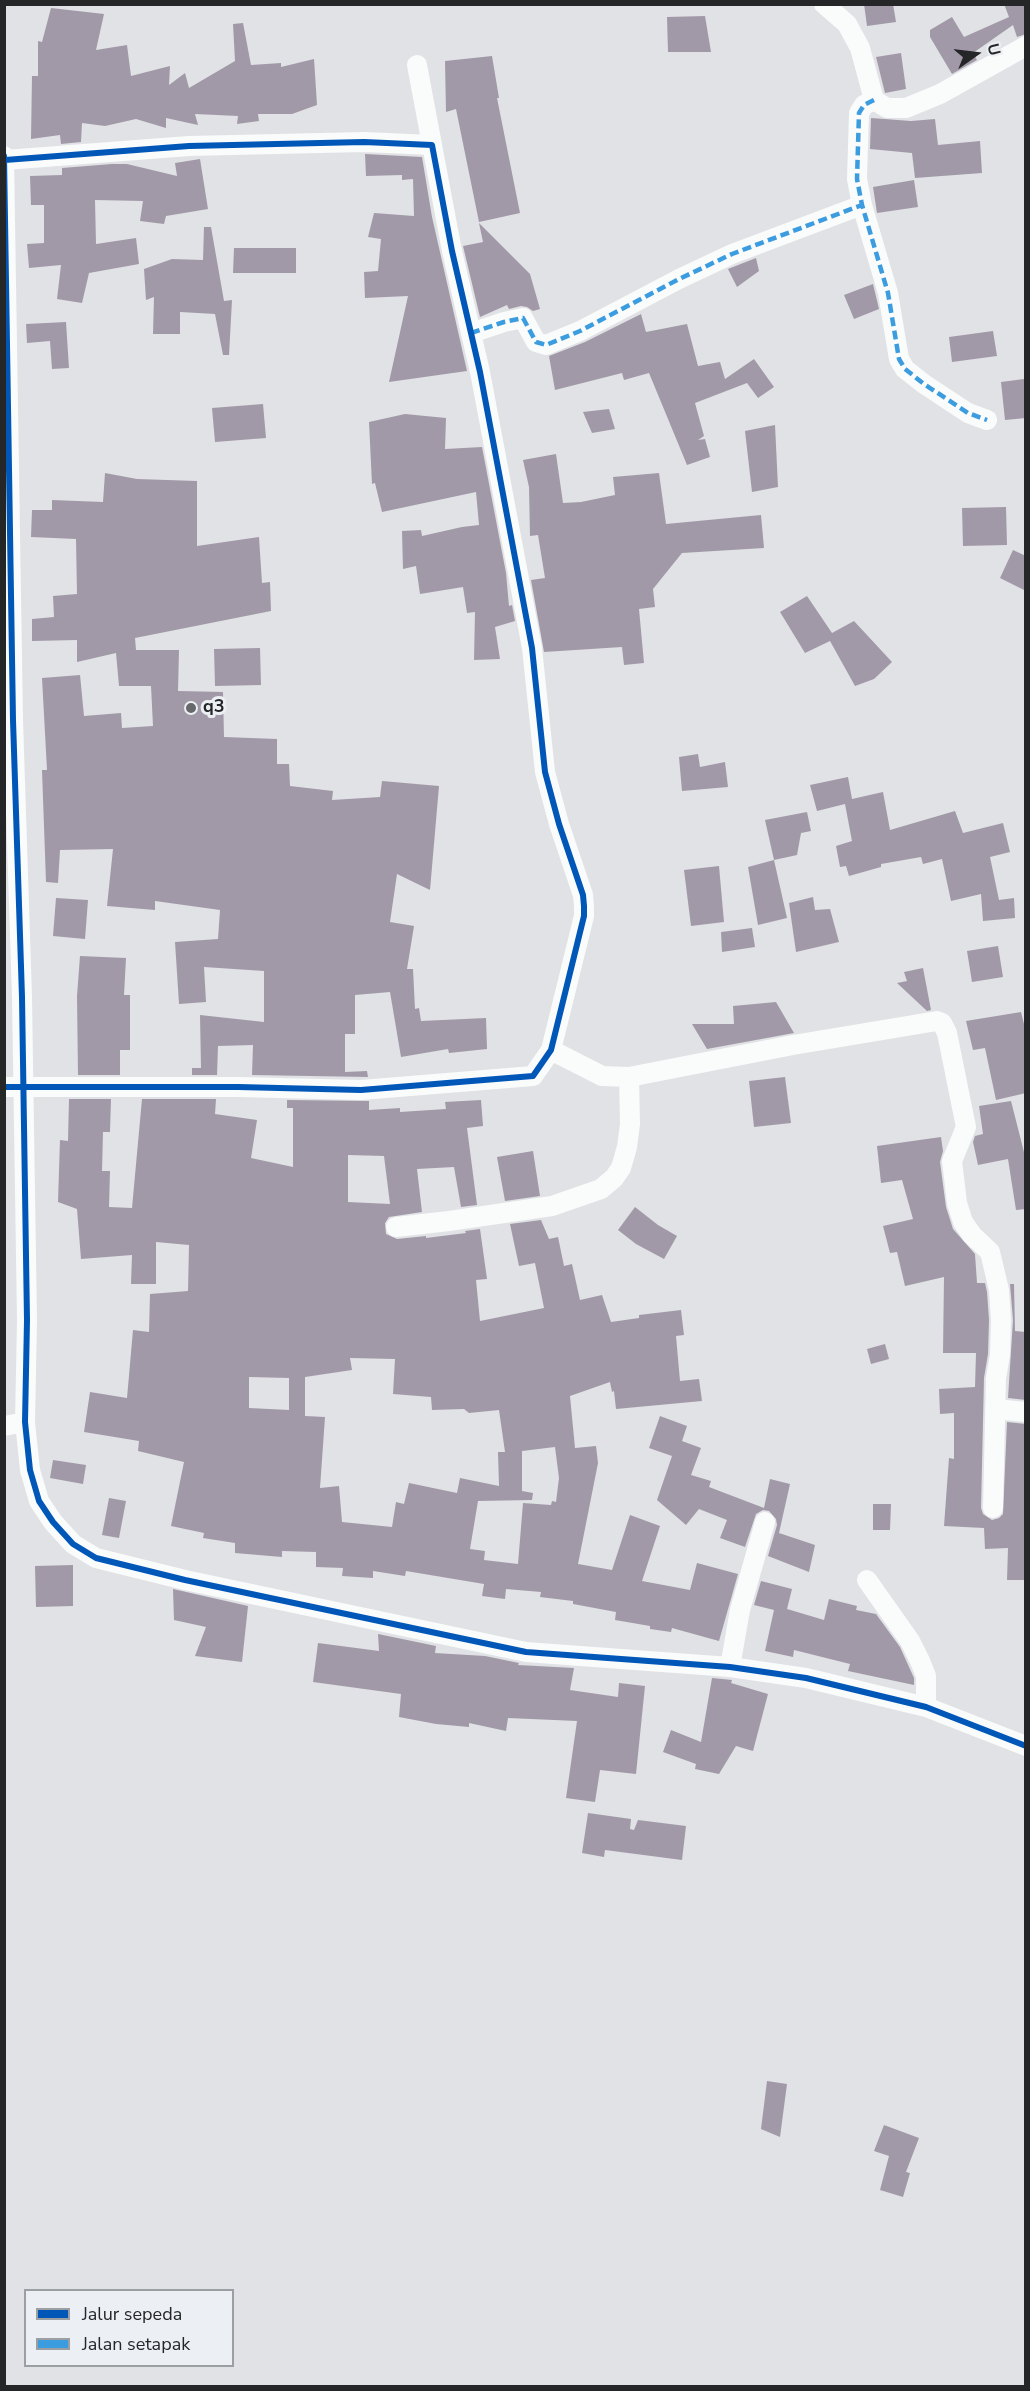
<!DOCTYPE html>
<html>
<head>
<meta charset="utf-8">
<style>
  body { margin:0 }
  #map { position:relative; width:1030px; height:2391px; overflow:hidden; background:#e0e2e5; font-family:"Nunito Sans",sans-serif }
  canvas { display:block }
  .frame { position:absolute; inset:0; border:6px solid #252628; pointer-events:none }
  .legend { position:absolute; left:24px; top:2289px; width:210px; height:78px; box-sizing:border-box; background:#eceff3; border:2px solid #9c9fa2; margin:0; padding:8px 10px; list-style:none; font-size:18px; color:#252628 }
  .legend li { display:flex; align-items:center; gap:12px; height:30px }
  .legend b { width:30px; border:2px solid #9c9fa2 }
  .north { position:absolute; left:946px; top:24px; width:60px; height:60px; -webkit-text-stroke:4px #eceff3; paint-order:stroke; rotate:76deg; font-size:16px; font-weight:700; line-height:24px; text-align:center; color:#252628 }
  .north::after { content:''; display:block; margin:auto; width:21px; height:27px; background:#252628; clip-path:polygon(50% 0,100% 100%,50% 72%,0 100%) }
</style>
</head>
<body>
<div id="map">
<canvas width="1030" height="2391"></canvas>
<div class="frame"></div>
<ul class="legend">
<li><b style="height:8px;background:#0057b8"></b>Jalur sepeda</li>
<li><b style="height:8px;background:#3c9ce0"></b>Jalan setapak</li>
</ul>
<div class="north">U</div>
</div>
<script>
const c = document.querySelector('canvas').getContext('2d');
c.lineJoin = 'round';
function paint(path, color) { c.fillStyle = color; c.fill(path, 'evenodd'); }
const poly = rows => new Path2D(rows.map(r => 'M' + r).join(''));
function strokePath(path, color, width, dash) { c.strokeStyle = color; c.lineWidth = width; c.lineCap = dash ? 'butt' : 'round'; c.setLineDash(dash || []); c.stroke(path); }
function drawText(font, color, halo, rows, align = 'center') {
  c.font = font + ' "Nunito Sans",sans-serif'; c.lineWidth = 6; c.setLineDash([]); c.textBaseline = 'middle'; c.strokeStyle = halo; c.fillStyle = color; for (const [text, x, y, turn = 0] of rows) {
    c.save(); c.translate(x, y); c.rotate((+turn || 0) * Math.PI / 180); c.textAlign = isNaN(turn) ? turn : align; if (halo) c.strokeText(text, 0, 0); c.fillText(text, 0, 0); c.restore();
  }
}
const building = poly([
  [864,4,893,4,896,22,867,26],
  [1004,4,1026,4,1026,34,1017,37,1013,25,973,53,977,60,952,74,930,37,930,30,952,17,964,37,1009,17],
  [51,8,104,14,96,50,127,45,131,76,170,66,169,85,185,73,189,88,235,61,233,24,243,23,251,65,281,63,281,67,314,59,317,105,292,114,258,114,259,121,237,124,238,116,195,114,198,125,166,118,166,128,136,119,105,126,82,123,81,142,61,144,60,135,31,139,32,76,38,76,38,41,42,42],
  [705,16,711,52,668,52,667,17],
  [901,53,906,89,885,93,876,57],
  [492,56,499,98,497,98,520,213,479,222,456,109,446,112,445,61],
  [871,118,911,121,935,119,938,145,980,141,982,173,915,178,912,153,870,149],
  [365,154,422,157,432,217,467,371,389,382,408,296,365,298,364,272,378,271,381,239,368,237,374,213,414,216,413,179,402,180,402,175,366,176],
  [200,159,208,209,166,216,164,224,140,221,143,201,95,200,96,244,136,238,139,264,89,273,82,303,57,299,61,265,29,268,27,244,44,243,44,205,31,205,30,176,62,175,62,168,112,164,127,164,177,176,175,163],
  [914,180,918,207,877,213,873,187],
  [479,223,530,274,540,309,533,311,527,307,521,306,509,309,507,305,480,317,463,246,483,242],
  [204,227,211,227,224,301,232,300,229,355,223,355,215,314,180,312,180,334,153,334,154,297,146,300,144,269,172,259,203,260],
  [234,248,296,248,296,273,233,273],
  [756,258,759,271,737,287,728,269],
  [873,284,879,309,854,319,844,295],
  [641,314,646,332,687,324,698,366,720,362,725,379,754,359,774,387,758,398,747,383,695,403,704,436,698,440,705,439,710,457,687,465,649,373,624,380,622,373,555,390,549,356,585,342],
  [66,322,69,368,52,369,50,341,27,343,26,324],
  [993,331,997,356,952,362,949,337],
  [1024,379,1026,418,1005,420,1001,382],
  [263,404,266,438,215,442,212,408],
  [609,409,615,429,592,433,583,412],
  [405,414,446,418,445,449,482,447,506,573,509,606,512,605,515,621,495,627,500,659,474,660,475,612,467,613,463,587,420,594,416,566,403,569,402,531,421,530,422,536,462,527,479,525,476,492,382,512,375,483,372,484,369,422],
  [775,425,778,487,752,492,745,431],
  [556,454,563,503,581,502,615,495,613,477,659,473,666,524,761,515,764,548,682,553,653,589,655,607,639,609,644,663,624,665,622,647,544,652,531,580,545,578,538,535,530,536,529,487,523,460],
  [105,473,137,479,197,481,197,546,259,537,262,583,270,582,271,611,135,638,136,650,179,650,178,691,223,692,224,737,277,739,277,764,289,764,290,786,333,791,332,800,380,797,382,781,439,786,430,890,397,874,390,922,414,926,407,969,413,969,415,1009,419,1008,421,1021,486,1018,487,1049,449,1053,448,1049,401,1057,390,992,355,995,355,1034,345,1034,345,1072,367,1071,368,1077,252,1075,253,1045,218,1046,217,1075,192,1075,192,1068,201,1068,200,1015,264,1022,264,971,204,967,206,1002,179,1004,175,942,218,939,220,910,155,901,155,910,107,906,113,849,60,850,58,883,46,882,42,770,47,770,42,678,80,675,84,716,121,713,122,728,153,726,151,686,119,686,116,653,77,662,77,640,32,641,32,619,54,617,53,596,77,594,76,539,31,537,32,510,52,510,52,500,103,502],
  [1006,507,1007,545,963,546,962,508],
  [1013,550,1026,556,1026,591,1000,578],
  [807,596,832,633,854,621,892,662,874,679,855,686,830,641,805,653,780,612],
  [260,648,261,685,215,686,214,649],
  [698,754,700,767,725,762,728,787,682,791,679,757],
  [848,777,852,799,883,792,890,830,955,811,963,833,1003,823,1010,852,990,857,999,900,1014,898,1015,918,983,921,981,894,951,901,942,859,923,864,921,857,881,864,881,867,849,876,846,866,840,867,836,846,852,841,845,804,817,811,810,785],
  [807,812,811,831,801,833,797,855,774,860,765,820],
  [774,860,787,918,758,925,748,867],
  [719,866,724,922,691,926,684,870],
  [813,897,815,910,830,909,839,942,796,952,789,903],
  [56,898,88,900,85,939,53,936],
  [752,928,755,947,722,952,721,932],
  [998,946,1003,977,972,982,967,951],
  [80,956,126,958,124,995,130,995,130,1050,120,1050,120,1075,78,1075,77,996],
  [923,968,931,1010,927,1011,897,983,907,981,904,972],
  [776,1002,794,1033,707,1049,692,1024,734,1024,733,1006],
  [1021,1012,1026,1032,1026,1093,996,1100,985,1048,973,1050,966,1021],
  [785,1077,791,1123,754,1127,749,1081],
  [69,1099,111,1099,110,1132,103,1132,102,1171,110,1171,109,1207,132,1208,142,1099,216,1099,215,1114,257,1120,251,1158,293,1167,293,1108,287,1108,287,1100,369,1101,369,1110,400,1108,400,1112,446,1109,445,1102,481,1100,483,1126,467,1128,477,1205,461,1207,454,1167,417,1169,422,1212,389,1217,385,1223,386,1234,397,1239,426,1236,426,1238,466,1233,465,1231,480,1229,487,1279,476,1280,480,1321,544,1308,535,1263,519,1266,510,1224,541,1220,549,1239,558,1237,564,1266,572,1264,580,1300,602,1295,611,1322,639,1318,639,1315,681,1310,684,1335,676,1336,680,1381,699,1379,702,1401,616,1409,614,1391,612,1392,610,1382,570,1396,575,1448,596,1446,598,1463,578,1564,612,1570,630,1515,660,1526,642,1581,690,1590,697,1563,738,1574,719,1641,672,1628,671,1632,650,1629,650,1626,615,1620,616,1612,573,1604,573,1601,540,1597,541,1592,506,1589,505,1599,482,1596,484,1584,406,1571,405,1576,373,1571,373,1578,342,1576,343,1568,316,1567,316,1552,282,1551,282,1557,235,1553,235,1543,203,1538,204,1533,171,1526,184,1462,138,1451,139,1441,84,1432,90,1392,127,1398,133,1330,149,1332,150,1294,188,1291,189,1245,156,1242,156,1284,131,1284,132,1255,81,1259,77,1209,58,1202,60,1140,68,1141],
  [348,1155,384,1156,390,1204,348,1202],
  [350,1358,395,1359,393,1394,431,1397,432,1410,464,1409,469,1413,499,1410,505,1452,498,1452,499,1486,460,1478,457,1493,409,1483,404,1504,396,1502,392,1527,342,1522,339,1486,320,1488,325,1417,305,1416,305,1377,352,1370],
  [249,1377,289,1378,289,1410,249,1408],
  [555,1447,559,1478,556,1502,552,1501,551,1505,523,1503,518,1564,484,1560,485,1551,470,1549,478,1501,532,1500,533,1493,522,1491,522,1451],
  [1011,1101,1026,1160,1026,1209,1016,1210,1008,1159,978,1165,973,1142,975,1136,983,1134,979,1106],
  [941,1137,943,1151,940,1162,946,1207,953,1229,975,1254,977,1283,985,1283,987,1292,989,1320,988,1354,984,1378,981,1508,983,1514,992,1520,999,1518,1003,1514,1007,1422,1026,1424,1026,1580,1007,1580,1008,1548,985,1549,984,1528,944,1526,949,1458,954,1459,954,1413,940,1414,939,1389,975,1387,976,1353,943,1353,944,1277,905,1286,897,1252,890,1253,883,1226,913,1219,902,1180,881,1183,877,1146],
  [533,1151,540,1196,505,1201,497,1157],
  [635,1207,658,1225,677,1236,664,1259,636,1244,618,1230],
  [1010,1284,1014,1284,1015,1331,1026,1332,1026,1400,1008,1398,1013,1320],
  [885,1344,889,1359,871,1364,867,1349],
  [660,1416,687,1426,682,1441,701,1448,691,1475,711,1481,709,1487,764,1508,770,1479,790,1484,779,1533,815,1545,809,1572,768,1556,777,1525,776,1519,769,1511,763,1510,756,1514,745,1547,720,1538,727,1520,699,1509,686,1525,657,1500,672,1456,649,1448],
  [53,1460,86,1465,83,1484,50,1478],
  [109,1498,126,1501,119,1538,102,1535],
  [873,1504,891,1504,890,1530,873,1530],
  [73,1565,73,1606,36,1607,35,1566],
  [761,1581,792,1589,787,1609,824,1620,829,1599,857,1606,856,1610,876,1614,900,1647,914,1678,914,1685,848,1671,850,1664,794,1650,793,1657,765,1651,774,1610,754,1605],
  [173,1589,248,1606,242,1662,195,1656,206,1627,174,1620],
  [378,1634,436,1646,435,1653,485,1656,519,1663,518,1665,574,1668,570,1690,618,1697,619,1683,645,1686,636,1774,600,1770,595,1802,566,1798,577,1721,508,1718,506,1731,469,1723,469,1727,436,1724,399,1717,401,1694,313,1682,318,1643,379,1651],
  [712,1678,732,1680,731,1683,768,1694,753,1751,736,1746,719,1774,695,1769,696,1764,663,1752,671,1730,701,1742],
  [588,1813,631,1819,630,1829,634,1830,638,1820,686,1826,682,1860,605,1850,604,1857,582,1853],
  [767,2081,787,2084,780,2137,761,2129],
  [884,2125,919,2138,906,2172,910,2173,903,2197,880,2190,889,2156,874,2151]
]);
const minor = poly([
  [824,4,847,24,860,48,874,100,887,108,906,108,940,94,1026,46],
  [417,65,432,145],
  [874,100,864,105,859,113,857,179,862,205,888,293,899,359,905,369,924,384,968,413,987,420],
  [4,156,13,720,22,997,27,1320,25,1422,30,1470,39,1501,53,1522,73,1544,96,1558,185,1580,526,1652,730,1667,806,1678,926,1707,1026,1746],
  [471,333,504,322,523,318,536,342,546,345,580,331,679,279,732,254,862,205],
  [551,1050,602,1076,629,1077,793,1045,937,1021,942,1023,947,1033,966,1127,952,1161,957,1203,963,1222,972,1235,990,1252,999,1290,1001,1320,1000,1355,996,1378,993,1508],
  [4,1087,238,1087,361,1090,533,1076,551,1050,584,916,584,906,583,895,559,824,545,772,532,648,480,372,452,251,432,145,364,142,189,146,5,160],
  [396,1227,449,1221,552,1206,601,1189,614,1178,621,1168,627,1147,630,1124,629,1077],
  [995,1409,1026,1412],
  [4,1426,25,1422],
  [867,1580,910,1641,920,1661,926,1676,926,1707],
  [730,1667,740,1610,765,1522]
]);
const quiet = poly([
  [874,100,864,105,859,113,857,179,862,205,888,293,899,359,905,369,924,384,968,413,987,420],
  [471,333,504,322,523,318,536,342,546,345,580,331,679,279,732,254,862,205]
]);
const cycleway = poly([
  [4,156,13,720,22,997,27,1320,25,1422,30,1470,39,1501,53,1522,73,1544,96,1558,185,1580,526,1652,730,1667,806,1678,926,1707,1026,1746],
  [4,1087,238,1087,361,1090,533,1076,551,1050,584,916,584,906,583,895,559,824,545,772,532,648,480,372,452,251,432,145,364,142,189,146,5,160]
]);
const markers = [
  [191,708,6,"#66686a"]
];
const poiNames = [
  ["q3",203,708]
];
paint(building, '#a299a8');
strokePath(minor, '#fafbfb', 20);
strokePath(quiet, '#3c9ce0', 4.5, [9, 4.5]);
strokePath(cycleway, '#0057b8', 6);
for (const [x, y, r, color] of markers) { const dot = new Path2D(); dot.arc(x, y, r, 0, 2 * Math.PI); c.fillStyle = color; c.fill(dot); strokePath(dot, '#eceff3', 2); }
drawText('bold 18px', '#252628', '#eceff3', poiNames, 'left');
</script>
</body>
</html>
